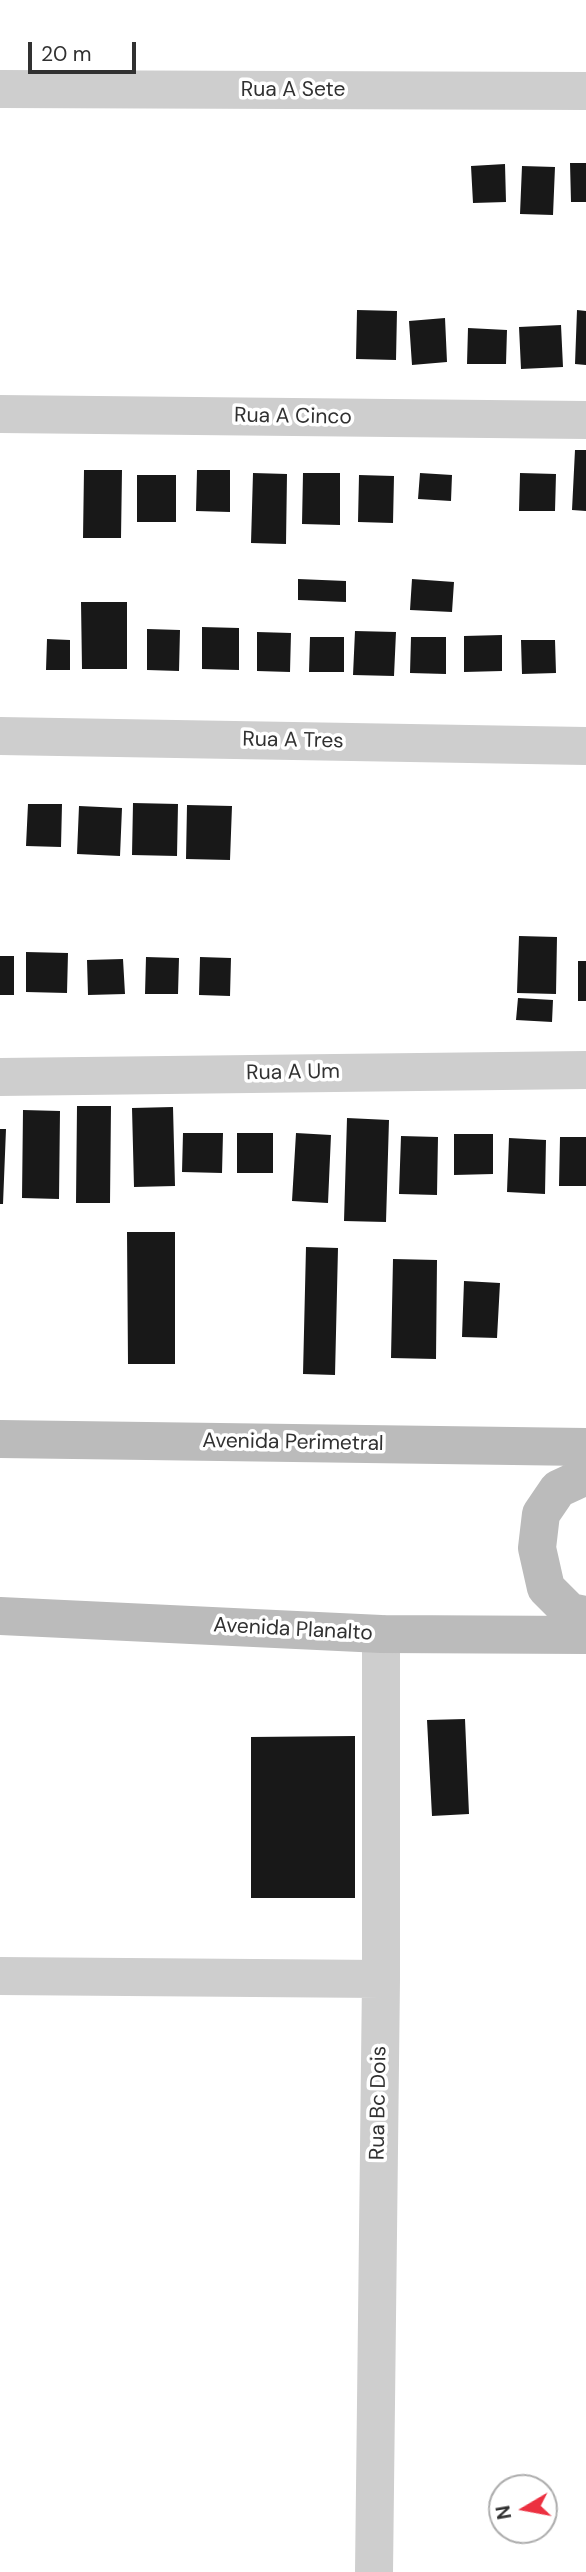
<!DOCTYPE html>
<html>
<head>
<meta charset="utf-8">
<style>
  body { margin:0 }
  #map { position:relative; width:586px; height:2572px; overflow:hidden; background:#fff; font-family:"DM Sans",sans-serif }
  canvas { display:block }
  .north { position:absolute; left:488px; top:2474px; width:70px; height:70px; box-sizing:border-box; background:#fff; border:2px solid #adadad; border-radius:50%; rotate:260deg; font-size:19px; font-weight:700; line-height:28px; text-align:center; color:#313131 }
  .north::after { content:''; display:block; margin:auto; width:24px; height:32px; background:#ec3040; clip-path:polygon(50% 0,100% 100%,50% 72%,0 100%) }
  .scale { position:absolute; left:28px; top:42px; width:108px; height:32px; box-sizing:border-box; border:4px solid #313131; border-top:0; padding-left:9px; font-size:21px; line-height:24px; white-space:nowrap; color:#313131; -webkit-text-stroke:5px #fff; paint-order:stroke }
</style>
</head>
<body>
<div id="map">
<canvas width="586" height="2572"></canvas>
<div class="north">N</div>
<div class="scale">20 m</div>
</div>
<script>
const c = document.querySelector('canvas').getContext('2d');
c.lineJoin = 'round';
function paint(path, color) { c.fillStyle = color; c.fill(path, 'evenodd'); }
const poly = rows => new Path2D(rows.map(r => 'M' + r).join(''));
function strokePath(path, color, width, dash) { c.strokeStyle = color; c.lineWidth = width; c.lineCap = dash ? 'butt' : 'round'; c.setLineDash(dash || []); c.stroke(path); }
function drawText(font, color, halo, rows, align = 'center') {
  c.font = font + ' "DM Sans",sans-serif'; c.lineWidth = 7; c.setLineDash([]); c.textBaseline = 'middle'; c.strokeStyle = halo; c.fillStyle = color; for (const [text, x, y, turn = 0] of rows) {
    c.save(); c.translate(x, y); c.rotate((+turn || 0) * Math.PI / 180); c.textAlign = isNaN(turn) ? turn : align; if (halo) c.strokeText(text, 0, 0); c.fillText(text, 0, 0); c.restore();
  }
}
const building = poly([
  [570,163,586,163,586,202,571,202],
  [505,164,506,202,473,203,471,166],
  [522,166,555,167,553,215,520,214],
  [357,310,397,311,396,360,356,359],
  [577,310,586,311,586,365,575,364],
  [445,318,447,362,412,365,409,321],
  [561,325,563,367,521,369,519,327],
  [468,328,507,330,506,364,467,364],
  [575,450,586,450,586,511,572,510],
  [84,470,122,470,121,538,83,538],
  [197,470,230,470,230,512,196,511],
  [253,473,287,474,286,544,251,543],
  [303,473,340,473,340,525,302,524],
  [420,473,452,475,451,501,418,499],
  [520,473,556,474,555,511,519,511],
  [137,475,176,475,176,522,137,522],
  [359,475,394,476,393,523,358,522],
  [298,579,346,581,346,602,298,600],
  [412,579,454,582,452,612,410,610],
  [81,602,127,602,127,669,82,669],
  [202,627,239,628,239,670,202,669],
  [147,629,180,630,179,671,147,670],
  [355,631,396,632,394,676,353,675],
  [257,632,291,633,290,672,257,671],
  [502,635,502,671,464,672,464,636],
  [310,637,344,637,344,672,309,672],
  [411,637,446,637,446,674,410,673],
  [47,639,70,640,70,670,46,670],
  [521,640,555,640,556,673,522,674],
  [133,803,178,804,177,856,132,855],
  [28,804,62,804,61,847,26,846],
  [187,805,232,806,230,860,186,859],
  [79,806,122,808,120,856,77,854],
  [519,936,557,937,556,994,517,993],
  [26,952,68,953,67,993,26,992],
  [0,956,14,956,14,995,0,995],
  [146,957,179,958,178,994,145,994],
  [200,957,231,958,230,996,199,995],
  [123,959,125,994,88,995,87,960],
  [578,961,586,961,586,1001,578,1001],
  [518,998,553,1000,552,1022,516,1020],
  [77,1106,111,1106,110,1203,76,1203],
  [173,1107,175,1186,134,1187,132,1108],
  [23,1110,60,1111,59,1199,22,1198],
  [347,1118,389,1120,386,1222,344,1221],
  [0,1129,6,1129,3,1204,0,1204],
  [183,1133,223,1133,222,1173,182,1172],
  [237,1133,273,1133,273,1173,237,1173],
  [296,1133,331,1135,328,1203,292,1201],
  [454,1134,493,1134,493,1174,454,1175],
  [401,1136,438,1137,437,1195,399,1194],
  [560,1137,586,1137,586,1186,559,1186],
  [509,1138,546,1140,545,1194,507,1192],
  [127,1232,175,1232,175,1364,128,1364],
  [306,1247,338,1248,335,1375,303,1374],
  [393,1259,437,1260,436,1359,391,1358],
  [464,1281,500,1283,497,1338,462,1337],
  [465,1719,469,1814,432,1816,427,1720],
  [355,1736,355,1898,251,1898,251,1737]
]);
const minor = poly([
  [0,89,586,91],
  [0,414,586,420],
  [0,736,586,746],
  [0,1077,586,1070],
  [0,1976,381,1979],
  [374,2572,381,1979,381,1634]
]);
const secondary = poly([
  [0,1439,586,1447],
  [586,1476,558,1489,541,1514,537,1548,546,1588,570,1612,586,1615],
  [0,1616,381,1634,586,1635]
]);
const streetNames = [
  ["Rua A Sete",293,90],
  ["Rua A Cinco",293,417,1],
  ["Rua A Tres",293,741,1],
  ["Rua A Um",293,1073,-1],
  ["Avenida Perimetral",293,1443,1],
  ["Avenida Planalto",293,1630,3],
  ["Rua Bc Dois",379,2103,-89]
];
paint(building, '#181818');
strokePath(minor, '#cecece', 38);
strokePath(secondary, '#bbb', 38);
drawText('21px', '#313131', '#fff', streetNames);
</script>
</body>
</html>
